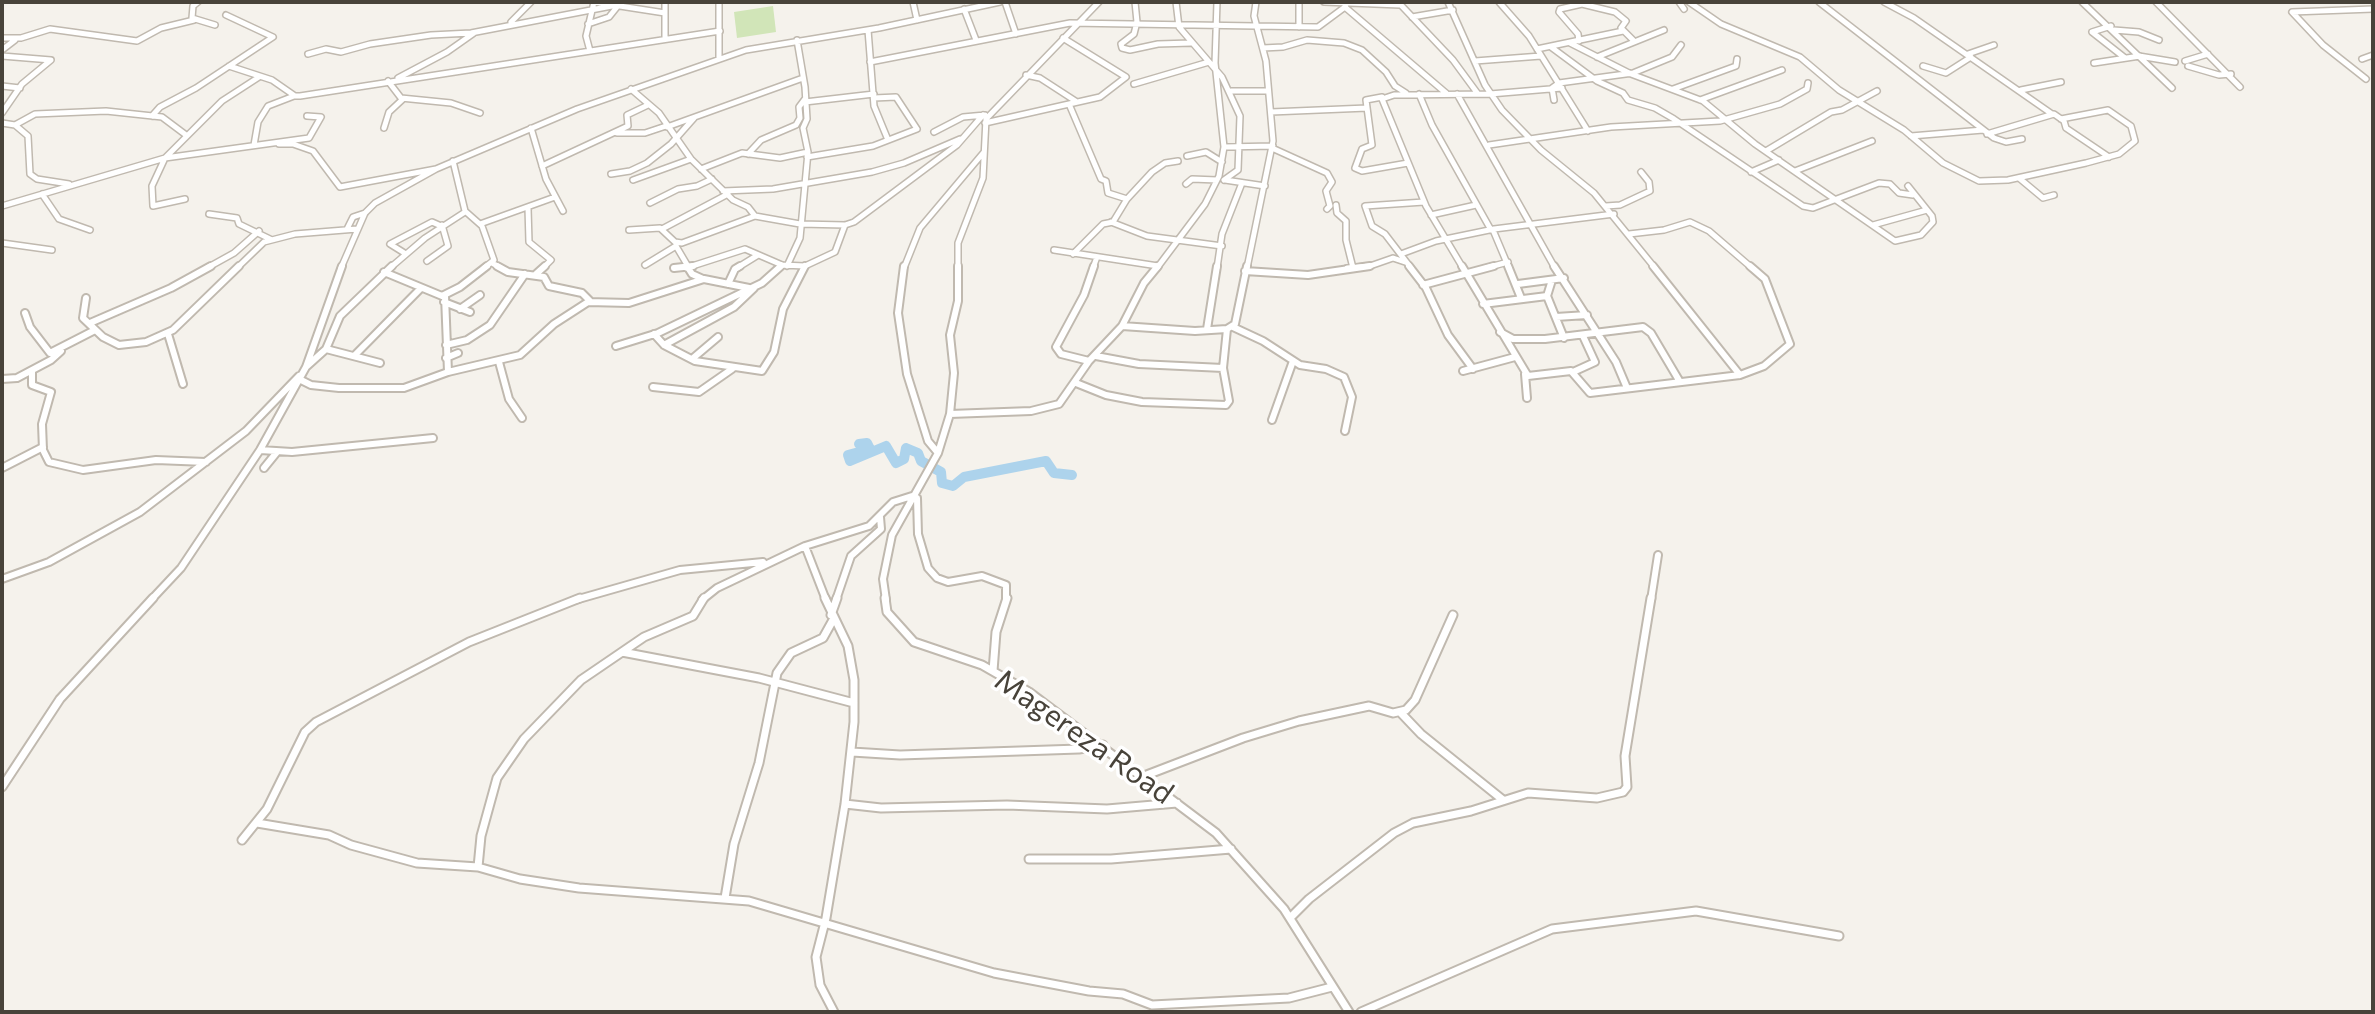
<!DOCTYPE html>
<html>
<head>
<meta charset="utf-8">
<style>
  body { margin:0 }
  #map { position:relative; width:2375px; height:1014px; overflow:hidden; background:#f5f2ec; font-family:Commissioner,sans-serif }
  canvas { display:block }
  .frame { position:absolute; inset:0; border:4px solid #48433a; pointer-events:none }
</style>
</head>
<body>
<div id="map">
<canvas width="2375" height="1014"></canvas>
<div class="frame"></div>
</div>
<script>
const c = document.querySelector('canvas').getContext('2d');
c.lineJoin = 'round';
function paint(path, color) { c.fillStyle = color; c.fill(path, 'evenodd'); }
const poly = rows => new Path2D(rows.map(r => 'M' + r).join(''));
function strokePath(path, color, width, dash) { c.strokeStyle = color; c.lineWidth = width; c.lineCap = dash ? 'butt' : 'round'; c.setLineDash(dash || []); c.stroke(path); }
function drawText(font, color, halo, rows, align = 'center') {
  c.font = font + ' Commissioner,sans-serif'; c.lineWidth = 7; c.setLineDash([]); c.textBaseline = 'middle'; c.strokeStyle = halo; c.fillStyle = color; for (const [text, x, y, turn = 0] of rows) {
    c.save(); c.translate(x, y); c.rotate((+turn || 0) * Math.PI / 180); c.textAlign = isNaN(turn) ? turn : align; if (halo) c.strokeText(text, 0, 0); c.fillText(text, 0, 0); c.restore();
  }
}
const green = poly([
  [773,6,776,32,737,38,734,12]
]);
const river = poly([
  [859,444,867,443,870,449,848,455,850,461,886,446,896,463,904,459,906,448,918,453,921,461,941,472,942,483,953,486,964,477,1046,461,1054,473,1072,475]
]);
const minorFar2 = poly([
  [198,2,193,6,192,18,215,25],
  [665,2,665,39],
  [719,2,719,58],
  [913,2,917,20],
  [1005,2,1016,34],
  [1135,2,1137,22,1134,34,1121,44,1122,48,1130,50,1158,44,1191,43],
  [1176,2,1179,27,1222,77,1240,116,1238,170,1224,180],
  [1299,2,1299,27],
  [1324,2,1400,5],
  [1344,2,1346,8,1446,93],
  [1398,2,1453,60,1478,94],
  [1448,2,1485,85,1502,110,1541,150,1594,193,1655,268],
  [1499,2,1529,36,1588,131],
  [1679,2,1684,9],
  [1689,2,1721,24,1800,57,1839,90,1904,130,1943,163,1979,181,2008,180,2086,163,2119,154,2135,141,2131,126,2108,110,2061,119],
  [1819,2,1994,138,2006,142,2022,139],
  [1884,2,1914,18,2052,114],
  [2082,2,2172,88],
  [2156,2,2240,87],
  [964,9,976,40],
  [1412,17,1453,10],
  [511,22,531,2],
  [588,24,609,17,617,7],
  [2111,26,2092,32,2125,58],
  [868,30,874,106,888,140],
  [2114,30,2139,32,2159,40],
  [2,38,21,38,50,29,137,41,161,28,194,20],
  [1579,41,1578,34,1559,12,1560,9,1582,4,1615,12,1626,21,1621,28,1633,40],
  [1570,43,1631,74,1703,101,1755,144,1895,241,1921,235,1933,222,1932,216,1908,186],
  [1551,47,1597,81,1623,93,1628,100,1655,108,1674,119,1803,206,1813,208,1879,183,1890,184,1899,193,1913,195],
  [1263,48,1283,47,1307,40,1344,43,1362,50,1386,72,1395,86,1406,93],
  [1537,49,1623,31],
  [2,50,15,40],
  [590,51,586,36,594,2,665,13],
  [308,54,326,49,341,52,370,44,431,35,471,33,617,5],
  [1968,54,1994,45],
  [2,56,51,60,22,84,2,113],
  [2139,56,2175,62],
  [1597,57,1664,30],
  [2362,59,2373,55],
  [1475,61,1541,56],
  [2185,61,2208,54],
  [870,62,1070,23,1318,27,1345,7],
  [2094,63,2140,56],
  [229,66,272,80,295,96,300,96,720,31],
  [1923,66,1946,73,1971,57],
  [2188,66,2219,75,2231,74],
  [1026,75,1040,78,1077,102],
  [398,78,447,52,474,33],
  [2366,79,2323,45,2292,12,2373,9],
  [388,81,401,98,451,103,480,113],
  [1134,84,1209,62],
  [2,86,20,88],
  [631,89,659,113,691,159,733,200,748,207,755,216,800,224,845,225,854,222,957,145,983,115],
  [1673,89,1736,66,1737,59],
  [2021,90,2061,82],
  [1231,91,1268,91],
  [1419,94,1432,125,1491,230],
  [1457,94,1555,268],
  [1382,97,1366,100,1372,145,1362,149,1355,168,1362,171,1408,163],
  [1554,100,1552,88,1559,83,1633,73,1672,57,1681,45],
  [1700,100,1782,70],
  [805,102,874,94],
  [1069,104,1101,179,1106,181,1108,193,1127,199],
  [1271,112,1367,108],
  [152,116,160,107,196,88,273,37,226,15],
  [2,123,15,125,28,136,30,174,37,179,69,184],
  [985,123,1100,97,1126,77,1063,38],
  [15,125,35,114,106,111,162,117,186,135],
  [667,127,803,78],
  [384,128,389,112,403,99],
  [531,128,546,179,563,211],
  [934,132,963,117,985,115],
  [617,133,645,133,666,126],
  [1987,134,2054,114,2064,121,2066,128,2109,157],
  [1911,136,1983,130],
  [279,144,293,144,313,151,340,187,436,169],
  [254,145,258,122,268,106,294,96],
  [1489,145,1611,127,1720,121,1780,104,1807,89,1808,83],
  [1224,147,1273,146],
  [1272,148,1327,173,1332,182,1326,191,1330,206,1327,209],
  [1766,151,1831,112,1842,110,1877,91],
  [748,154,761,140,796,125,800,118,799,107,805,99],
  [1187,156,1206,152,1222,162],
  [807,157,873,146,917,129,896,97,874,98],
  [453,161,465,211,482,226,494,260,484,268],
  [542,166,628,126,627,115,648,105],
  [701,169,742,153,780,158,808,152],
  [1795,171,1872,141],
  [1751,172,1779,160],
  [611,174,630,171,647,163,671,144,694,118],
  [2019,178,2043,198,2054,195],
  [633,180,691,159],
  [1225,180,1265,186],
  [1186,184,1192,179,1217,180],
  [723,191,773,189,872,172,904,163,960,139],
  [42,194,59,219,90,230],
  [185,199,153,206,152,186,165,158,222,101,259,77],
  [650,203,678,189,697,186,712,179],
  [1336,205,1337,213,1346,221,1346,240,1353,268],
  [2,206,165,158,309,138,321,117,307,116],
  [1606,206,1620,205,1650,191,1649,182,1641,172],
  [528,208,529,242,551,260,543,268],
  [209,214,237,218,239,224,270,239],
  [1431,215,1476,205],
  [1111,222,1147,236,1222,246],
  [480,224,555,197],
  [1873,225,1927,210],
  [347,229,353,217,365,213],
  [662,229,728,194],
  [629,230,660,228,675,242,682,243,755,216],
  [1493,230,1509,268],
  [1629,234,1664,230,1690,222,1709,231,1752,268],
  [2,243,52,250],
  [676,246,689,268],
  [1054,250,1158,266],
  [406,254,390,244,432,222,441,226],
  [1073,254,1103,224,1113,222,1127,199,1152,172,1165,163,1178,161],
  [1401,254,1436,241,1494,229,1614,214],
  [427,261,448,246,442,225],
  [492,263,501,268],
  [645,265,676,246],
  [787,266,800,238,808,152,803,128,807,119,805,87,797,40],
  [207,268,234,253,259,231],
  [237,268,264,242,295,234,357,229],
  [341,268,365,213,375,203,436,169,577,109,746,50,879,28,1000,2],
  [390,268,425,238,465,212],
  [686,268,745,249,782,265,805,266,835,252,845,225],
  [737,268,758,255],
  [779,268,782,265],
  [904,268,920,228,984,152],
  [958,268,958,243,983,178,986,119,1099,2],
  [1093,268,1097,257],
  [1157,268,1205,204,1219,176,1224,147,1215,63,1217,2],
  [1217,268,1222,234,1242,183],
  [1247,268,1273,141,1266,61,1254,16,1256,2],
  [1347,268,1370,266,1393,258,1405,262],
  [1411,268,1385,234,1372,226,1365,206,1424,202],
  [1463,268,1426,206,1382,99,1394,95,1490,94,1562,88],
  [1486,268,1508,262]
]);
const minorFar1 = poly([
  [497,266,508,272,544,277,549,286,582,293,590,301],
  [687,266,692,274,703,279],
  [904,266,898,313,907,374,928,441,938,453],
  [1409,266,1426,288,1448,335,1473,369],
  [1462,266,1528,376,1571,371,1590,393,1740,375,1764,366,1790,344,1765,279,1750,266],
  [1508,266,1521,298],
  [1554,266,1616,362,1627,388],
  [1653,266,1740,375],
  [674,268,693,266],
  [1245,271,1308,275,1370,266],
  [384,272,442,296,460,287,487,266],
  [535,275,545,266],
  [1552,280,1547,296,1564,338],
  [728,284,735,269,740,266],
  [1518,284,1564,278],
  [1423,285,1494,266],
  [445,296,448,372],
  [86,298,83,318,103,337,119,345,146,342,173,330,239,266],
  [444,302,470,312],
  [1483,304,1547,296],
  [460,309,480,295],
  [25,313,30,327,50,353,95,330],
  [1556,317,1587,315],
  [90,323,171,288,211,266],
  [1122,326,1195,331,1227,329,1235,324,1247,266],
  [1233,327,1263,341,1300,365,1326,369,1344,377,1352,397,1345,431],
  [1207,329,1217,266],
  [1500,332,1513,339,1545,339,1643,327,1651,333,1680,382],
  [168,334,183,384],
  [654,334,664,345,695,361,762,371,774,352,783,309,805,266],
  [446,345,467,340,490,325,525,274],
  [664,345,734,307,754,288],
  [616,346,658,333,762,283,781,266],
  [326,349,380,363],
  [354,356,421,288],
  [1096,356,1139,364,1223,368],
  [446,358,458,353],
  [692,359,718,337],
  [1089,361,1061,354,1056,347,1084,295,1094,266],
  [499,362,509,399,522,418],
  [306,367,326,349,340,316,392,266],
  [32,371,32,385,51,392,42,424,43,450,49,462,83,470,156,460,206,462],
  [1463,371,1515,357],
  [1573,372,1595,362,1583,336],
  [1525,374,1527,398],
  [2,379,17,378,51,360,61,351],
  [299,379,311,385,339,388,404,388,448,372,520,355,554,324,588,302,629,303,704,279,749,288],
  [1076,383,1106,395,1142,402,1226,405,1229,401,1223,368,1227,329],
  [653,387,699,392,732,369],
  [950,414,1031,411,1059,404,1089,361,1122,326,1144,283,1158,266],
  [1272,420,1293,361],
  [260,450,292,452,433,438],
  [2,468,43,447],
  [264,468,277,452],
  [805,546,826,600],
  [2,579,49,562,140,512,246,431,299,376],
  [151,600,181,568,260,450,306,367,342,266],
  [575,600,680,570,763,562],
  [702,600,717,588,805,546,869,526,893,502,912,496,917,498,918,534,928,568,937,578,948,582,982,576,1006,585,1006,600],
  [836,600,851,556,881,529,880,517],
  [886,600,883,579,892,535,938,453,950,414,954,373,950,335,958,301,958,266],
  [1651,600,1658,555]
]);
const minor = poly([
  [825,598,848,646,854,680,854,722,845,804,826,918,816,957,820,985,834,1012],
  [885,598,887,612,914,642,982,665,1029,692,1216,833,1284,909,1349,1012],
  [831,615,837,598],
  [622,652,759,678,854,703],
  [993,671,996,632,1007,598],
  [1401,713,1421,734,1503,800],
  [852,752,900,755,1079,749,1103,745],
  [1144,776,1243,738,1299,721,1369,706,1393,713,1406,710,1415,700,1453,615],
  [2,787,60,699,153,598],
  [845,804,881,808,1007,805,1107,809,1177,803],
  [257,823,329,835,351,845,417,863,478,867,520,879,579,888,749,901,994,973,1089,991,1123,994,1152,1005,1289,998,1332,987],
  [242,840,267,809,305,732,316,722,469,642,580,598],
  [1029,859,1111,859,1231,849],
  [478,867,481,836,497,778,524,739,581,680,644,637,693,616,704,598],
  [725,898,734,844,759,763,777,673,791,653,823,638,833,620],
  [1290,918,1309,899,1394,833,1413,823,1471,811,1528,793,1597,798,1623,792,1627,787,1625,756,1651,598],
  [1361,1012,1552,929,1696,911,1839,936]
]);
const streetNames = [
  ["Magereza Road",1084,737,35]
];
paint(green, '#d1e5b8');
strokePath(river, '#add3ec', 10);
strokePath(minorFar2, '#c0b9af', 8);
strokePath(minorFar1, '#c0b9af', 10);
strokePath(minor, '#c0b9af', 11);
strokePath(minorFar2, '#fff', 5);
strokePath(minorFar1, '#fff', 6);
strokePath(minor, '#fff', 7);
drawText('30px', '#48433a', '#fff', streetNames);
</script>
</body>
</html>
